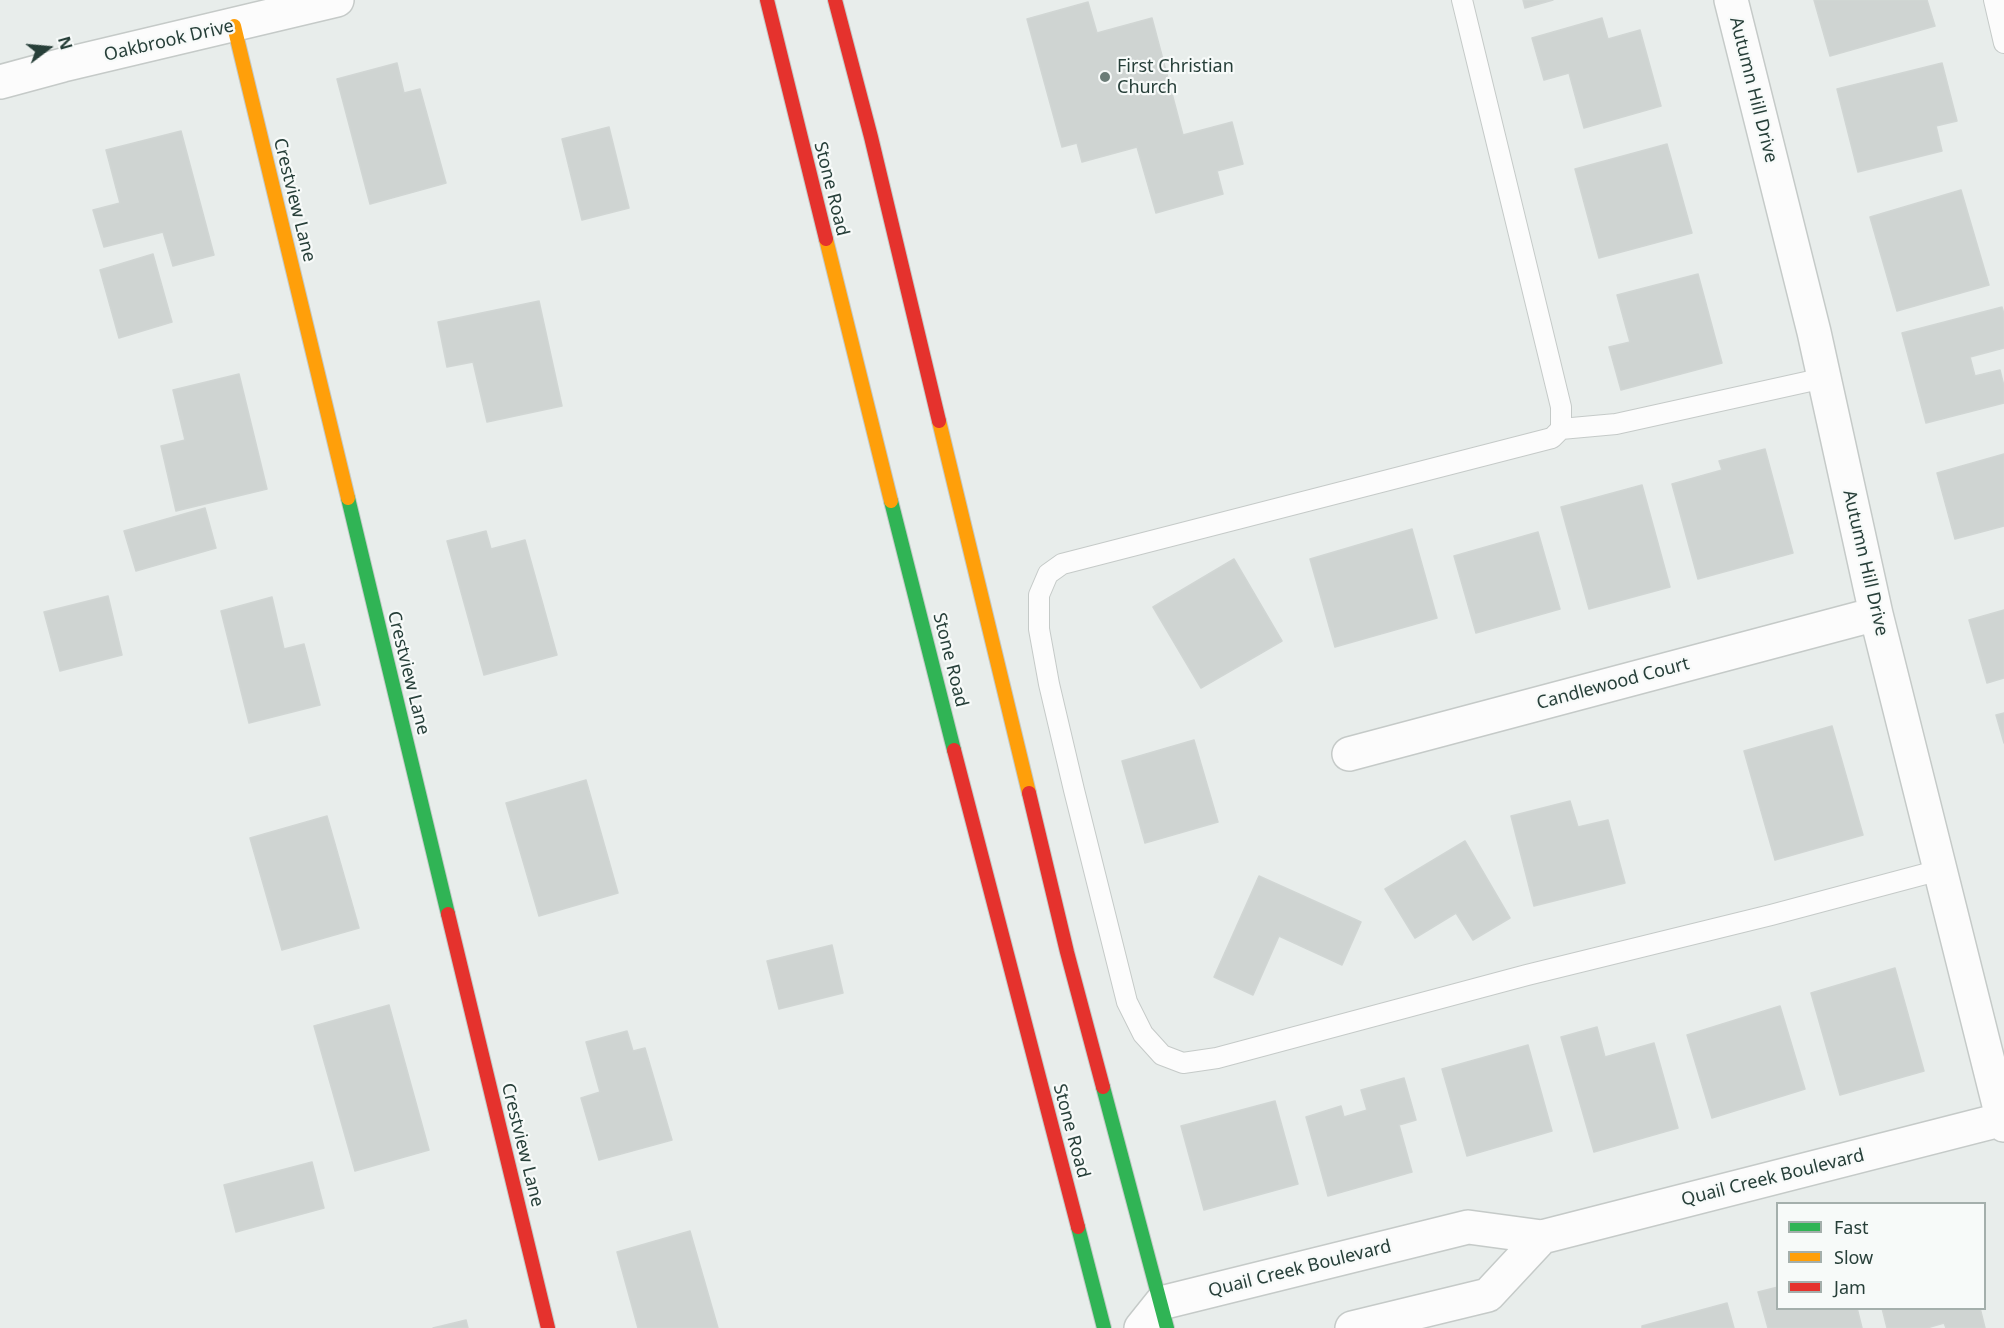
<!DOCTYPE html>
<html>
<head>
<meta charset="utf-8">
<style>
  body { margin:0 }
  #map { position:relative; width:2004px; height:1328px; overflow:hidden; background:#e8edeb; font-family:"Noto Sans",sans-serif }
  canvas { display:block }
  .legend { position:absolute; left:1776px; top:1202px; width:210px; height:108px; box-sizing:border-box; background:#f7faf9; border:2px solid #a4afac; margin:0; padding:8px 10px; list-style:none; font-size:18px; color:#273f39 }
  .legend li { display:flex; align-items:center; gap:12px; height:30px }
  .legend b { width:30px; border:2px solid #a4afac }
  .north { position:absolute; left:18px; top:18px; width:60px; height:60px; -webkit-text-stroke:4px #f7faf9; paint-order:stroke; rotate:74deg; font-size:16px; font-weight:700; line-height:24px; text-align:center; color:#273f39 }
  .north::after { content:''; display:block; margin:auto; width:21px; height:27px; background:#273f39; clip-path:polygon(50% 0,100% 100%,50% 72%,0 100%) }
</style>
</head>
<body>
<div id="map">
<canvas width="2004" height="1328"></canvas>
<ul class="legend">
<li><b style="height:8px;background:#30b455"></b>Fast</li>
<li><b style="height:8px;background:#ff9f0a"></b>Slow</li>
<li><b style="height:8px;background:#e5322d"></b>Jam</li>
</ul>
<div class="north">N</div>
</div>
<script>
const c = document.querySelector('canvas').getContext('2d');
c.lineJoin = 'round';
function paint(path, color) { c.fillStyle = color; c.fill(path, 'evenodd'); }
const poly = rows => new Path2D(rows.map(r => 'M' + r).join(''));
function strokePath(path, color, width, dash) { c.strokeStyle = color; c.lineWidth = width; c.lineCap = dash ? 'butt' : 'round'; c.setLineDash(dash || []); c.stroke(path); }
function drawText(font, color, halo, rows, align = 'center') {
  c.font = font + ' "Noto Sans",sans-serif'; c.lineWidth = 4.5; c.setLineDash([]); c.textBaseline = 'middle'; c.strokeStyle = halo; c.fillStyle = color; for (const [text, x, y, turn = 0] of rows) {
    c.save(); c.translate(x, y); c.rotate((+turn || 0) * Math.PI / 180); c.textAlign = isNaN(turn) ? turn : align; if (halo) c.strokeText(text, 0, 0); c.fillText(text, 0, 0); c.restore();
  }
}
const building = poly([
  [1523,0,1553,0,1525,8,1523,0],
  [1814,0,1927,0,1935,26,1830,56,1814,0],
  [1088,2,1097,33,1152,18,1183,135,1232,122,1243,164,1217,171,1223,194,1156,213,1137,147,1082,162,1077,143,1062,147,1027,19,1088,2],
  [1602,18,1608,39,1640,30,1661,106,1584,128,1569,73,1544,80,1532,38,1602,18],
  [397,63,404,93,420,89,446,183,370,204,337,79,397,63],
  [1942,63,1957,121,1936,126,1942,151,1858,172,1837,89,1942,63],
  [609,127,629,208,582,220,562,139,609,127],
  [181,131,214,255,173,266,163,232,104,247,93,210,120,203,106,150,181,131],
  [1667,144,1692,233,1599,258,1575,169,1667,144],
  [1961,190,1989,285,1897,311,1870,217,1961,190],
  [153,254,172,322,119,338,100,270,153,254],
  [1698,274,1722,363,1621,390,1609,347,1630,342,1617,295,1698,274],
  [539,301,562,406,487,422,473,362,447,367,438,322,539,301],
  [2002,307,2004,314,2004,348,1970,357,1975,376,2000,370,2004,386,2004,403,1926,423,1902,333,2002,307],
  [239,374,267,489,176,511,161,446,185,440,173,390,239,374],
  [1765,449,1793,553,1698,579,1672,484,1722,470,1719,461,1765,449],
  [2004,454,2004,526,1955,539,1937,473,2004,454],
  [1642,485,1670,587,1589,609,1561,507,1642,485],
  [205,508,216,548,136,571,124,531,205,508],
  [1412,529,1437,618,1335,647,1310,559,1412,529],
  [486,531,491,549,525,540,557,655,484,675,447,541,486,531],
  [1538,532,1560,609,1476,633,1454,556,1538,532],
  [1234,559,1282,641,1201,688,1153,607,1234,559],
  [108,596,122,655,60,671,44,612,108,596],
  [272,597,284,649,304,644,320,705,249,723,221,611,272,597],
  [2004,610,2004,678,1987,683,1969,620,2004,610],
  [2004,713,2004,743,1996,715,2004,713],
  [1832,726,1863,835,1775,860,1744,751,1832,726],
  [1194,740,1218,822,1145,843,1122,761,1194,740],
  [586,780,618,893,539,916,506,803,586,780],
  [1570,801,1578,827,1608,820,1625,883,1534,906,1511,816,1570,801],
  [327,816,359,928,282,950,250,838,327,816],
  [1465,841,1510,918,1473,940,1456,913,1415,938,1385,889,1465,841],
  [1259,876,1361,922,1342,965,1279,936,1253,995,1214,977,1259,876],
  [832,945,843,993,779,1009,767,961,832,945],
  [1895,968,1924,1071,1840,1095,1811,993,1895,968],
  [389,1005,429,1150,355,1171,314,1026,389,1005],
  [1780,1006,1805,1089,1712,1118,1687,1035,1780,1006],
  [1597,1027,1605,1057,1654,1043,1678,1128,1594,1152,1561,1037,1597,1027],
  [627,1031,633,1051,645,1048,672,1140,599,1160,581,1098,600,1092,586,1042,627,1031],
  [1528,1045,1552,1131,1467,1156,1442,1069,1528,1045],
  [1404,1078,1416,1120,1399,1125,1412,1172,1328,1196,1306,1117,1341,1106,1344,1117,1367,1110,1361,1090,1404,1078],
  [1275,1101,1298,1184,1204,1210,1181,1126,1275,1101],
  [312,1162,324,1208,236,1232,224,1185,312,1162],
  [690,1231,718,1328,638,1328,617,1252,690,1231],
  [1778,1287,1778,1308,1857,1308,1862,1328,1768,1328,1758,1292,1778,1287],
  [1727,1303,1734,1328,1642,1328,1642,1326,1727,1303],
  [1882,1308,1980,1308,1985,1328,1946,1328,1944,1323,1927,1328,1887,1328,1882,1308],
  [466,1320,468,1328,433,1328,466,1320]
]);
const lane = poly([
  [1462,0,1561,407,1561,429,1552,438,1062,564,1048,574,1039,595,1039,629,1049,684,1074,790,1127,1002,1143,1034,1162,1055,1183,1063,1217,1058,1527,975,1771,915,1940,870],
  [1994,0,2004,43],
  [1561,429,1616,424,1824,378]
]);
const street = poly([
  [1731,0,1814,332,1876,614,2004,1125],
  [0,82,63,65,337,0],
  [1349,754,1876,614],
  [1141,1328,1161,1303,1468,1227,1542,1237,2004,1119],
  [1352,1328,1488,1295,1542,1237]
]);
const fast = poly([
  [348,498,448,914],
  [891,501,954,750],
  [1103,1087,1167,1328],
  [1078,1227,1104,1328]
]);
const slow = poly([
  [234,26,348,498],
  [826,239,891,501],
  [939,421,1029,793]
]);
const jam = poly([
  [767,0,826,239],
  [835,0,871,137,939,421],
  [954,750,1078,1227],
  [1029,793,1067,952,1103,1087],
  [448,914,548,1328]
]);
const markers = [
  [1105,77,6,"#6b7c77"]
];
const streetNames = [
  ["Oakbrook Drive",169,41,-13],
  ["Autumn Hill Drive",1753,90,76],
  ["Stone Road",831,189,76],
  ["Crestview Lane",294,200,76],
  ["Autumn Hill Drive",1865,563,77],
  ["Stone Road",950,660,76],
  ["Crestview Lane",408,673,76],
  ["Candlewood Court",1613,684,-15],
  ["Stone Road",1071,1131,75],
  ["Crestview Lane",522,1145,76],
  ["Quail Creek Boulevard",1773,1178,-14],
  ["Quail Creek Boulevard",1300,1269,-14]
];
const poiNames = [
  ["First Christian",1117,67],
  ["Church",1117,88]
];
paint(building, '#cfd4d2');
strokePath(building, '#d1d6d4', 1.5);
strokePath(lane, '#c5cac8', 22);
strokePath(street, '#c5cac8', 36);
strokePath(fast, '#c4cac8', 16);
strokePath(slow, '#c4cac8', 16);
strokePath(jam, '#c4cac8', 16);
strokePath(lane, '#fcfcfc', 20);
strokePath(street, '#fcfcfc', 33);
strokePath(fast, '#30b455', 14);
strokePath(slow, '#ff9f0a', 14);
strokePath(jam, '#e5322d', 14);
for (const [x, y, r, color] of markers) { const dot = new Path2D(); dot.arc(x, y, r, 0, 2 * Math.PI); c.fillStyle = color; c.fill(dot); strokePath(dot, '#f7faf9', 2); }
drawText('18px', '#273f39', '#f7faf9', streetNames);
drawText('18px', '#273f39', '#f7faf9', poiNames, 'left');
</script>
</body>
</html>
